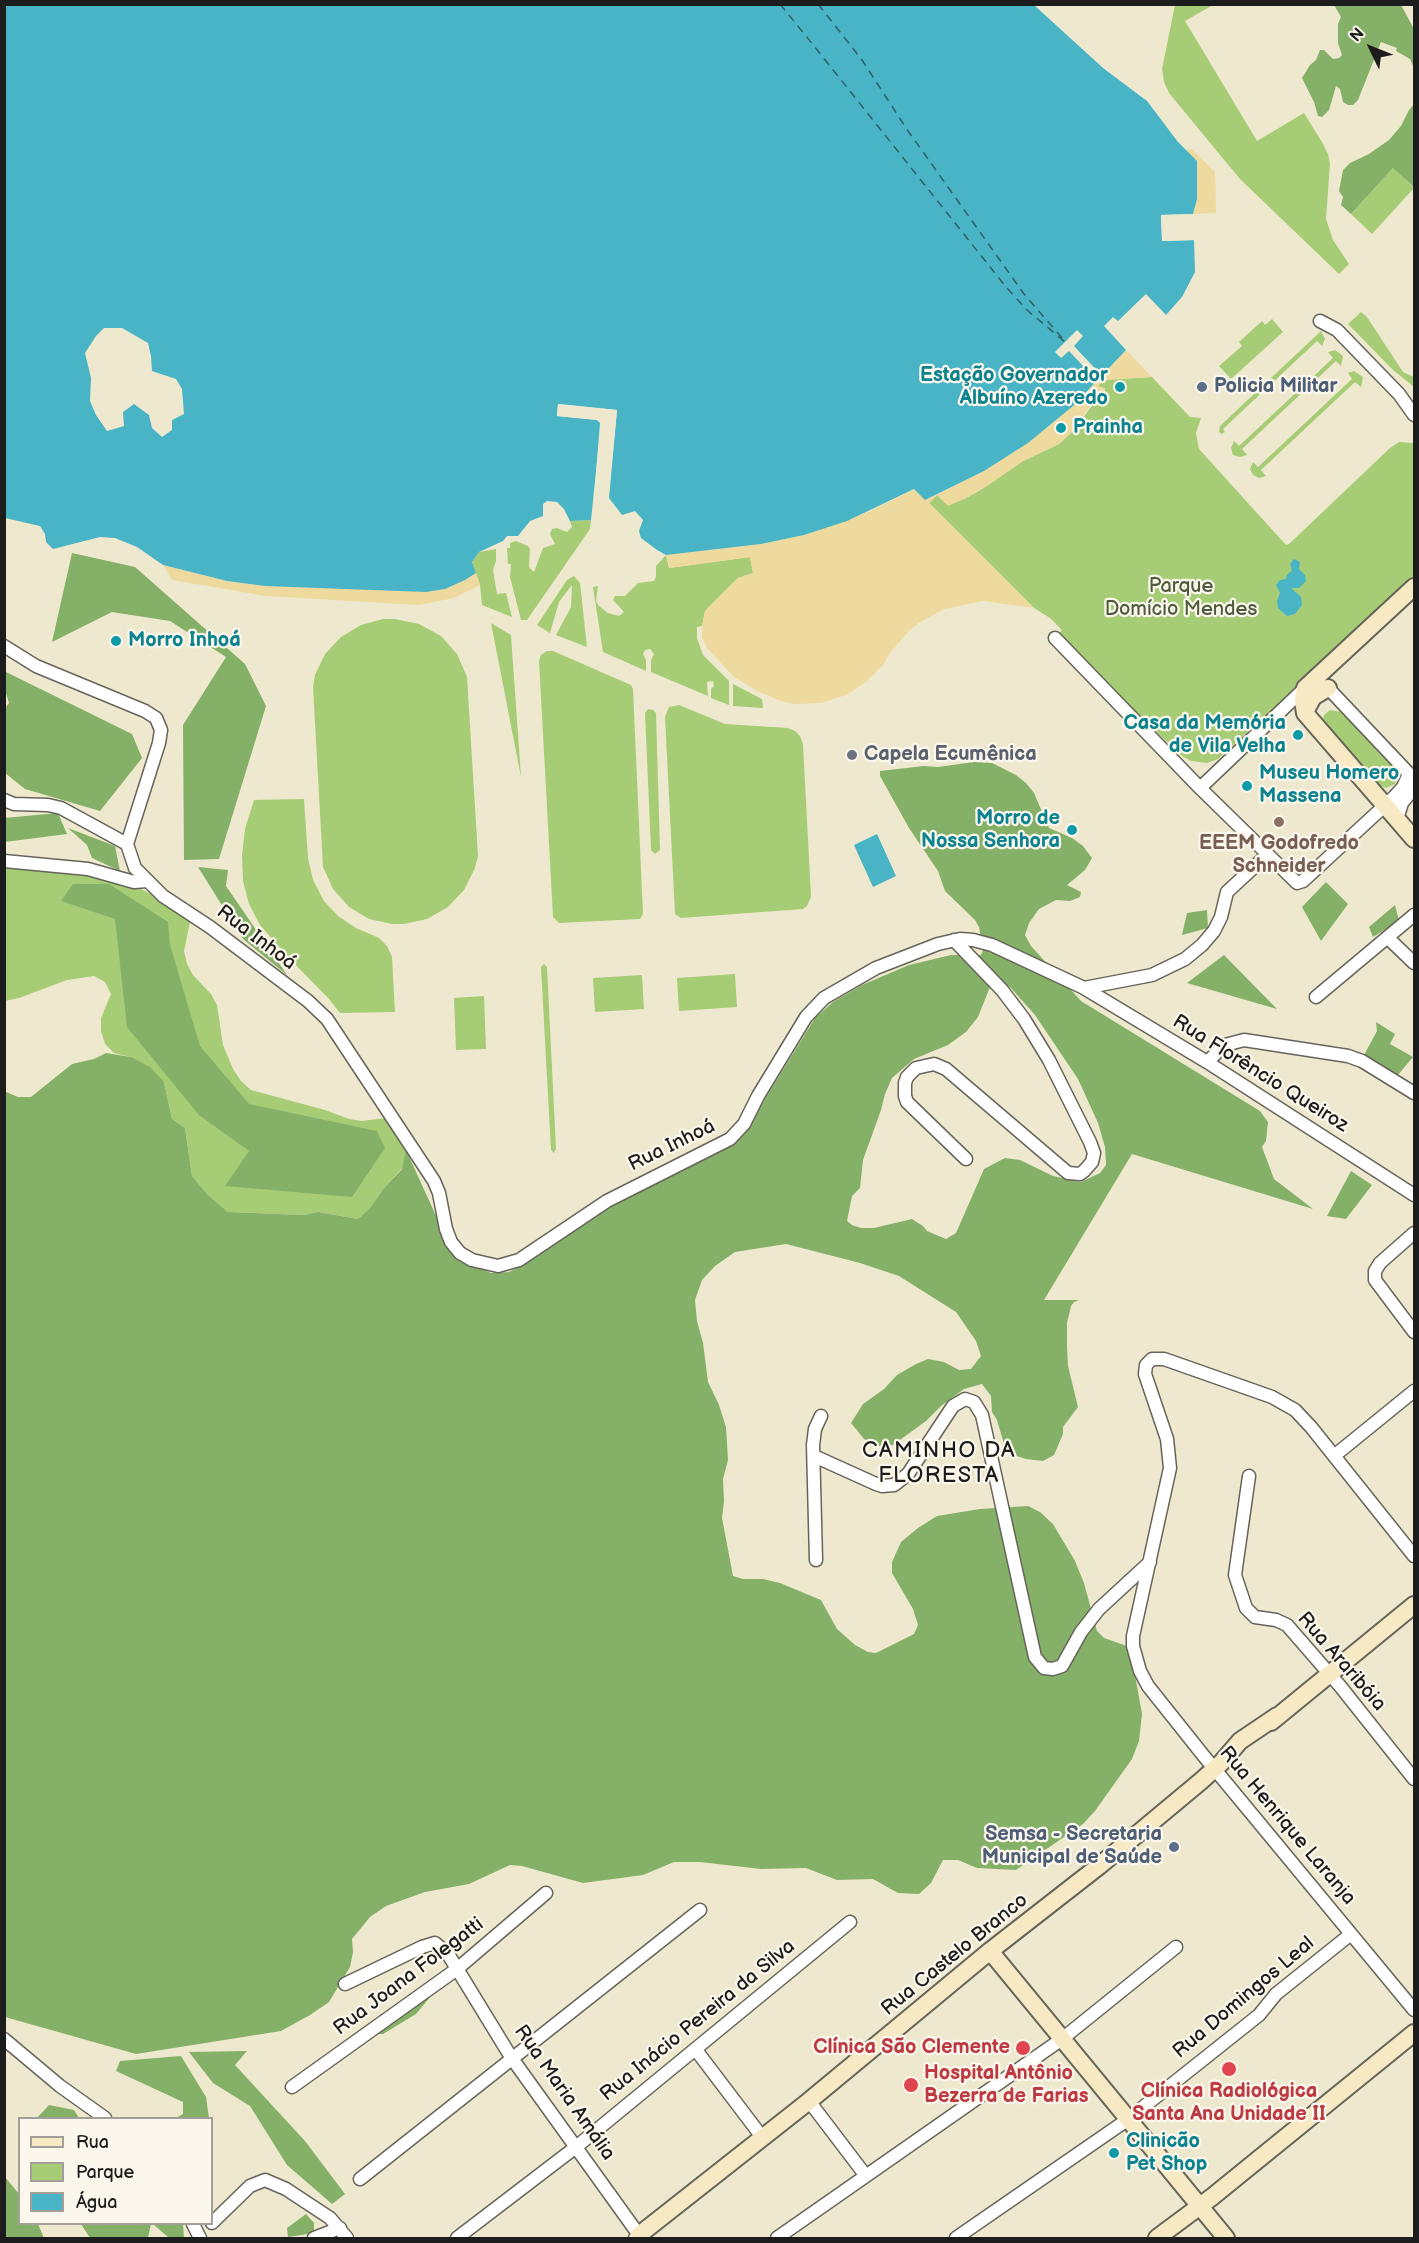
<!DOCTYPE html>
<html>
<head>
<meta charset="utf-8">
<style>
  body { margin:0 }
  #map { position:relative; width:1419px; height:2243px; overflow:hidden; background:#eee9ce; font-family:"Balsamiq Sans",sans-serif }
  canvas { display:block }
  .frame { position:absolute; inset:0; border:6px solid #1c1c1c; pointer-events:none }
  .legend { position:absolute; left:18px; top:2117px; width:195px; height:108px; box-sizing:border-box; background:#fbf7ec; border:2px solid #a29f99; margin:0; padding:8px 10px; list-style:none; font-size:18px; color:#1c1c1c }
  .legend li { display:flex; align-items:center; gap:12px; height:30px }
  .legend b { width:30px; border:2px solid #a29f99 }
  .north { position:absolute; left:1341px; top:18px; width:60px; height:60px; -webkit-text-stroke:4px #fbf7ec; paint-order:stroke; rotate:313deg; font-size:16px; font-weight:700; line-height:24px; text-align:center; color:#1c1c1c }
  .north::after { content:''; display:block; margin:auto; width:21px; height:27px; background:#1c1c1c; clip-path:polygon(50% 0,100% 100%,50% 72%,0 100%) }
</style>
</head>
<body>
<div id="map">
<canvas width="1419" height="2243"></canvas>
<div class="frame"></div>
<ul class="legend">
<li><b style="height:8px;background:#f7e9c3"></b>Rua</li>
<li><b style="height:16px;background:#a7cc76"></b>Parque</li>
<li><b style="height:16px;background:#48b4c6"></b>Água</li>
</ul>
<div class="north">N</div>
</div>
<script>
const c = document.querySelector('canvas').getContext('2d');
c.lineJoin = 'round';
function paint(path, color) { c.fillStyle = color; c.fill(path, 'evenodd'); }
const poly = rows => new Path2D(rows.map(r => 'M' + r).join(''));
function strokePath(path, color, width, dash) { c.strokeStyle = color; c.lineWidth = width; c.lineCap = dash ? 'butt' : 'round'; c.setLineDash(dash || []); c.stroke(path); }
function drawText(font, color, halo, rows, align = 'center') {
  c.font = font + ' "Balsamiq Sans",sans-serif'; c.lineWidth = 4.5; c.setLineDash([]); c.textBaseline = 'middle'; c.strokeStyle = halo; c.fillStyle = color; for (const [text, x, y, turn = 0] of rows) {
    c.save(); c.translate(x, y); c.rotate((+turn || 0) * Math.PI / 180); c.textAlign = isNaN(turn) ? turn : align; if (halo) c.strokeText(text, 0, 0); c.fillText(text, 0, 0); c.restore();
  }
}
const green = poly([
  [1175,5,1213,5,1185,21,1257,141,1304,113,1322,142,1328,154,1330,164,1326,219,1333,240,1349,264,1339,274,1240,179,1169,93,1164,82,1162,69],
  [1394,167,1414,188,1372,234,1351,214],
  [1361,312,1367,317,1403,372,1414,377,1414,387,1392,369,1348,324],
  [1272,319,1283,332,1231,379,1219,366,1242,346,1239,342,1262,321,1265,325],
  [1321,331,1325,339,1322,346,1317,341,1223,429,1225,432,1222,434,1219,432,1220,426],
  [1335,350,1343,356,1341,366,1336,361,1242,449,1247,455,1240,457,1233,455,1231,448,1234,441,1239,446,1333,358,1328,352],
  [1354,371,1363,377,1361,387,1355,382,1261,470,1266,476,1259,478,1253,475,1250,469,1253,462,1258,467,1352,379,1348,373],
  [1152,377,1190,417,1201,418,1196,433,1199,449,1286,545,1289,544,1390,448,1399,442,1414,443,1414,579,1218,759,1207,763,1191,761,1182,756,1103,681,1058,634,1062,630,1050,618,1034,608,929,503,937,495,948,505,964,499,979,491,1023,461,1059,444,1073,431,1097,399,1100,389,1098,386,1104,380],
  [591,520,590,529,527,620,521,620,510,577,511,564,508,564,507,548,510,548,510,543,516,541,528,546,530,549,529,567,534,572,543,548,555,544,550,534,552,529,557,528,567,532,572,527,570,521],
  [496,549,496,561,493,570,497,594,506,593,512,617,482,605,480,585,472,562,479,552],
  [666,555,669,568,750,557,753,573,738,578,705,611,702,626,697,627,697,638,703,655,729,681,729,705,711,698,711,689,714,686,713,681,707,682,708,696,651,672,651,660,654,654,650,649,645,650,643,654,646,660,646,671,603,652,593,587,598,586,596,601,599,606,608,613,619,616,624,612,613,600,615,596,625,596,638,583,654,581,656,577,656,566],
  [574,576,580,583,587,647,556,635,571,607,572,585,559,602,550,633,537,625,567,580],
  [383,619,395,619,419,624,441,636,457,654,467,677,478,856,475,868,464,890,448,907,427,919,404,924,392,924,369,919,349,907,333,889,323,867,313,687,315,675,325,654,341,637,361,625],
  [491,623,511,635,521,777],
  [547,651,553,651,631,685,633,689,643,914,640,919,559,923,553,917,539,661,541,655],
  [733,684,762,699,763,708,733,706],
  [679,705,725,724,788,728,795,731,800,736,803,744,811,897,807,906,803,909,681,918,675,914,665,717,669,707],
  [648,709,653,710,656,713,660,850,655,854,651,850,645,713],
  [1330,710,1342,712,1395,768,1398,776,1395,784,1386,788,1378,785,1322,723,1324,715],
  [304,799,308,858,313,880,324,901,338,916,356,928,379,938,387,946,392,957,395,1012,340,1013,329,999,287,956,260,925,249,904,243,881,242,855,245,829,254,800],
  [5,865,63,868,135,886,167,902,191,917,184,951,187,964,193,975,211,994,217,1005,223,1045,233,1069,241,1081,251,1090,325,1110,349,1119,362,1121,386,1118,396,1132,406,1150,405,1160,402,1168,384,1188,370,1208,358,1219,318,1212,304,1215,228,1212,207,1194,192,1176,185,1128,172,1119,164,1082,131,1057,114,1053,105,1044,101,1031,101,1018,111,994,105,982,94,976,67,980,19,998,5,1001],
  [544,964,547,967,556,1149,554,1153,551,1150,541,967],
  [735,974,737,1007,679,1011,677,978],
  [642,975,644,1009,595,1012,593,978],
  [484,996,486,1049,456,1050,454,998]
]);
const forest = poly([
  [1334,5,1401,5,1414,29,1414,68,1410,59,1396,51,1397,48,1381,42,1358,100,1353,105,1348,105,1343,102,1340,89,1336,86,1329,110,1322,117,1318,116,1314,102,1302,78,1310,65,1316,60,1320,50,1324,50,1333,59,1339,58,1342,55,1338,43,1338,24,1341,17],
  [1414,104,1414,187,1393,168,1351,214,1341,205,1343,197,1339,191,1343,170,1350,163,1369,154,1389,140,1401,126,1409,110],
  [72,553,135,567,245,664,266,706,219,859,184,860,183,725,226,657,170,621,112,612,52,642],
  [4,671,132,734,142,758,100,811,25,789,5,773,5,708,9,703,5,690],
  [974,762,992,763,1016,775,1026,783,1034,793,1049,828,1072,838,1083,846,1092,858,1085,870,1067,885,1081,892,1080,897,1070,901,1056,900,1039,909,1029,923,1025,935,1031,946,1081,1001,1260,1111,1268,1122,1266,1141,1262,1147,1274,1179,1313,1209,1132,1154,1044,1300,1079,1300,1074,1302,1071,1306,1067,1323,1067,1346,1068,1366,1078,1407,1063,1427,1063,1434,1054,1455,1043,1461,1026,1459,1010,1454,1004,1444,997,1420,992,1412,991,1396,982,1384,964,1389,941,1406,926,1421,893,1445,879,1446,864,1439,851,1423,863,1404,884,1389,897,1375,916,1364,928,1359,944,1362,959,1370,971,1369,981,1356,976,1341,956,1312,899,1276,860,1263,786,1244,735,1252,715,1266,702,1280,695,1300,697,1321,703,1343,708,1382,719,1405,726,1427,728,1460,723,1479,724,1501,722,1518,733,1576,743,1579,763,1579,780,1583,821,1600,837,1629,855,1645,868,1652,876,1653,914,1634,918,1625,913,1609,892,1573,892,1562,901,1542,918,1528,937,1516,980,1509,1028,1506,1040,1512,1053,1524,1075,1561,1084,1583,1097,1631,1104,1638,1124,1645,1132,1650,1136,1666,1135,1675,1142,1714,1139,1741,1132,1759,1095,1811,1083,1824,1016,1870,977,1868,958,1860,943,1860,931,1883,919,1894,898,1893,873,1879,837,1880,806,1868,761,1869,700,1862,674,1862,643,1875,583,1883,522,1866,510,1865,469,1884,425,1892,386,1906,370,1917,352,1939,353,1952,350,1967,329,2002,310,2015,281,2031,136,2054,5,2017,4,1091,18,1097,31,1097,72,1064,94,1059,106,1053,131,1057,150,1067,164,1082,172,1119,185,1128,192,1176,207,1194,228,1212,304,1215,318,1212,358,1219,370,1208,384,1188,402,1169,406,1150,443,1231,472,1265,491,1273,509,1272,523,1265,569,1235,592,1210,732,1142,757,1112,815,1018,833,1002,862,985,909,965,951,955,981,955,983,950,979,927,975,920,945,891,938,871,909,828,880,776,880,771,924,766,938,767],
  [1001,982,1010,987,1035,1015,1078,1079,1098,1123,1105,1147,1106,1165,1100,1173,1081,1182,1053,1176,1020,1160,1005,1158,984,1169,956,1233,946,1239,927,1231,923,1226,912,1219,874,1228,861,1228,852,1225,847,1221,852,1196,860,1188,863,1160,881,1110,885,1094,892,1078,914,1059,948,1045,966,1032,978,1017,990,987],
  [58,813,67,834,5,842,4,818],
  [68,828,115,846,120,871,92,858,87,845],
  [198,867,228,870,226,886,287,975,243,939],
  [1326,882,1348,904,1321,941,1302,907],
  [73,884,109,884,168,922,170,945,200,1046,249,1104,377,1131,385,1148,352,1197,225,1186,249,1151,199,1115,127,1027,115,919,61,901],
  [1395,905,1399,921,1373,937,1369,927],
  [1207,910,1208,928,1182,935,1187,913],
  [1224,955,1277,1009,1187,983],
  [1376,1022,1395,1034,1390,1044,1413,1057,1398,1075,1364,1055,1377,1031],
  [1351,1171,1372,1185,1346,1219,1327,1216],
  [436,1990,416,2014,383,2034,372,2034],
  [247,2051,235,2065,305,2141,345,2194,332,2204,287,2165,250,2106,213,2083,189,2052],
  [181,2056,206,2097,209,2118,176,2118,183,2114,183,2102,116,2071,120,2061],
  [49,2105,74,2110,79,2118,37,2118],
  [5,2177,19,2194,20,2224,38,2224,44,2238,5,2238],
  [306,2214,314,2223,314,2233,288,2237,287,2228],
  [81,2224,151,2224,148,2238,90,2238],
  [153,2224,183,2224,184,2238,169,2238]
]);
const sand = poly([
  [1192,149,1215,172,1216,213,1193,214,1197,199,1186,150],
  [1126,350,1152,377,1103,380,1098,386,1105,388,1105,391,1090,406,1073,431,1059,444,1023,461,990,484,964,499,948,506,937,495,929,503,1034,608,983,601,945,609,920,622,909,631,890,653,883,665,866,682,846,695,821,703,794,704,781,701,757,691,734,677,707,648,702,638,702,626,705,611,738,578,753,573,750,557,669,568,666,555,761,544,804,535,868,512,915,489,926,500,984,471,1028,443,1073,406],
  [163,565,227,581,265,586,465,580,476,573,480,585,454,598,419,605,266,596,172,580]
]);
const water = poly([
  [5,5,1034,5,1103,68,1147,101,1178,142,1197,161,1197,199,1193,214,1161,215,1162,241,1194,240,1195,272,1182,297,1166,315,1146,294,1118,321,1113,317,1104,326,1126,350,1073,406,1028,443,984,471,925,500,914,489,847,521,804,535,761,544,666,555,657,550,641,538,639,531,643,520,635,511,622,515,609,498,617,410,558,404,557,416,597,420,601,423,591,520,570,521,564,509,557,502,547,501,543,504,543,516,530,521,518,536,507,536,503,541,479,552,472,562,476,573,465,580,445,589,426,592,265,586,227,581,163,565,137,547,115,538,100,537,53,549,46,542,45,534,40,526,5,518],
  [104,328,122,328,148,343,151,356,152,371,176,379,182,389,184,414,172,420,172,430,162,437,152,428,149,415,134,404,123,412,124,426,107,431,96,415,90,401,91,378,85,353,96,336],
  [1294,559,1300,562,1299,569,1305,575,1306,581,1299,588,1291,588,1301,597,1302,605,1295,614,1287,616,1278,608,1277,601,1280,593,1276,585,1280,580,1286,579,1287,575,1292,570,1290,564],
  [877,834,896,876,873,887,854,845]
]);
const pier = poly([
  [1196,214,1194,217,1164,218,1165,238,1194,237,1197,240,1162,241,1161,215],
  [1077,330,1083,336,1074,346,1104,378,1099,383,1069,351,1061,358,1055,352],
  [558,404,617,410,608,503,606,498,614,412,561,407,560,413,597,417,603,423,594,521,592,523,600,423,597,420,557,416]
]);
const ferry = poly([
  [780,4,814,46,1006,287,1027,310,1065,342],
  [818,4,862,60,906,128,1024,294,1063,339]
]);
const street = poly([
  [1320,321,1337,330,1399,394,1414,415],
  [1055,638,1200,788,1297,883,1303,881,1394,797,1403,787,1409,774],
  [4,646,36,666,145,711,156,718,161,730,159,743,127,844,135,868,163,896,210,927,308,1001,327,1019,434,1181,439,1193,446,1229,451,1242,460,1253,472,1260,498,1266,519,1260,607,1201,730,1139,744,1124,758,1096,806,1017,824,998,876,968,938,944,960,939,973,940,992,945,1084,988,1207,1062,1414,1195],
  [1200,788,1305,688,1317,684,1328,688,1414,779],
  [4,800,14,804,48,805,61,808,127,844],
  [1397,819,1402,803,1414,788],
  [4,861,88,869,134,882,147,881],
  [1388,938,1414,963],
  [954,940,1002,990,1024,1019,1049,1060,1090,1142,1094,1153,1092,1162,1084,1171,1080,1174,1068,1173,946,1069,934,1064,916,1068,907,1077,905,1083,905,1096,907,1102,966,1159],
  [1084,988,1152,975,1185,959,1202,945,1214,931,1221,917,1227,892,1267,855],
  [1316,997,1414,915],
  [1207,1062,1225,1045,1244,1040,1348,1056,1362,1061,1414,1093],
  [1414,1233,1380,1263,1375,1271,1375,1280,1414,1332],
  [814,1456,876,1484,882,1486,894,1485,908,1474,953,1406,965,1399,974,1402,982,1415,1035,1657,1044,1668,1053,1669,1062,1666,1081,1632,1099,1609,1150,1562],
  [1334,1456,1414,1391],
  [1249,1476,1235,1575,1246,1608,1255,1617,1276,1620,1287,1625,1340,1686,1414,1779],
  [1414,1556,1311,1427,1295,1410,1272,1397,1164,1359,1152,1359,1146,1365,1145,1374,1167,1439,1170,1468,1133,1636,1133,1646,1140,1671,1148,1686,1203,1755,1414,2010],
  [816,1560,813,1445,815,1429,821,1416],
  [345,1984,422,1947,435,1943,448,1954,511,2057,639,2235,635,2238],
  [4,2039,60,2086,105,2118],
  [696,2050,762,2137],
  [292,2087,457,1969,546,1893],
  [809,2101,866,2176],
  [360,2179,700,1910],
  [212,2223,250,2186,265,2180,286,2189,330,2218,347,2238],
  [193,2224,200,2238],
  [314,2238,340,2228],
  [457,2238,576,2147,850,1922],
  [777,2238,1062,2039,1176,1947],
  [956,2238,1127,2120,1259,2015,1276,1994,1351,1934]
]);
const secondary = poly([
  [1305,712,1313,697,1328,688],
  [1305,713,1303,700,1305,688,1414,587],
  [1305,713,1414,839],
  [1271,1722,1414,1605],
  [990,1951,1226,2238],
  [642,2238,639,2235,809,2101,990,1951,1099,1866,1201,1781,1221,1763,1240,1741,1277,1716],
  [1157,2238,1212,2197,1414,2033]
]);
const markers = [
  [1120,387,6,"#0f9aa8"],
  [1202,387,6,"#5c6f8a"],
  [1061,428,6,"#0f9aa8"],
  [116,641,6,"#0f9aa8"],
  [1298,735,6,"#0f9aa8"],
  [852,755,6,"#6b7280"],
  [1247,786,6,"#0f9aa8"],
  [1279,822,6,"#8d6e63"],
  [1072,830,6,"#0f9aa8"],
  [1174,1847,6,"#5c6f8a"],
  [1023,2048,8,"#e0444e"],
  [1229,2069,8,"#e0444e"],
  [911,2085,8,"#e0444e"],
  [1114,2153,6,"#0f9aa8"]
];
const cultureNames = [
  ["Estação Governador",1108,376,"right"],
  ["Albuíno Azeredo",1108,399,"right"],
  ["Prainha",1073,428],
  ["Morro Inhoá",128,641],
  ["Casa da Memória",1286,724,"right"],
  ["de Vila Velha",1286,747,"right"],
  ["Museu Homero",1259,774],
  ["Massena",1259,797],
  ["Morro de",1060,819,"right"],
  ["Nossa Senhora",1060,842,"right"],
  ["Clinicão",1126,2142],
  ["Pet Shop",1126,2165]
];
const serviceNames = [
  ["Policia Militar",1214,387],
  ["Semsa - Secretaria",1162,1835,"right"],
  ["Municipal de Saúde",1162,1858,"right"]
];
const parkNames = [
  ["Parque",1181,587],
  ["Domício Mendes",1181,610]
];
const worshipNames = [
  ["Capela Ecumênica",864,755]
];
const educationNames = [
  ["EEEM Godofredo",1279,844],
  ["Schneider",1279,867]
];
const streetNames = [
  ["Rua Inhoá",256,938,37],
  ["Rua Florêncio Queiroz",1260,1074,32],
  ["Rua Inhoá",672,1146,-26],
  ["Rua Araribóia",1341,1662,49],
  ["Rua Henrique Laranja",1287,1826,50],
  ["Rua Castelo Branco",955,1955,-39],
  ["Rua Joana Folegatti",409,1977,-37],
  ["Rua Domingos Leal",1244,1998,-40],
  ["Rua Inácio Pereira da Silva",698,2021,-39],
  ["Rua Maria Amália",564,2093,55]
];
const healthNames = [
  ["Clínica São Clemente",1010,2048],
  ["Hospital Antônio",924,2074,"left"],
  ["Bezerra de Farias",924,2097,"left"],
  ["Clínica Radiológica",1229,2092,"center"],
  ["Santa Ana Unidade II",1229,2115,"center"]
];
const quarterNames = [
  ["CAMINHO DA",939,1451],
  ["FLORESTA",939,1476]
];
paint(green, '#a7cc76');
paint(forest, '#85b067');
paint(sand, '#eeda9e');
paint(water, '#48b4c6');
paint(pier, '#eee9ce');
strokePath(ferry, '#306068', 1.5, [8, 6]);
strokePath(street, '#66645a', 15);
strokePath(secondary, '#66645a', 20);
strokePath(street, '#fff', 12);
strokePath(secondary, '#f7e9c3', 16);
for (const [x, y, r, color] of markers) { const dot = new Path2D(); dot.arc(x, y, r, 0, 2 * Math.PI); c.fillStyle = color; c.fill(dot); strokePath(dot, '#fbf7ec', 2); }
drawText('bold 20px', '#0d838f', '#fbf7ec', cultureNames, 'left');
drawText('bold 20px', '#4e5e75', '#fbf7ec', serviceNames, 'left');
drawText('20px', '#4d5a3c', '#fbf7ec', parkNames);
drawText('bold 20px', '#5b616d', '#fbf7ec', worshipNames, 'left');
drawText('bold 20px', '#785e54', '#fbf7ec', educationNames);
drawText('20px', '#1c1c1c', '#fbf7ec', streetNames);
drawText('bold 20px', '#be3a42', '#fbf7ec', healthNames, 'right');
c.letterSpacing = '1.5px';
drawText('22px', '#1c1c1c', '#fbf7ec', quarterNames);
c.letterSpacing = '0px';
</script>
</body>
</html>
